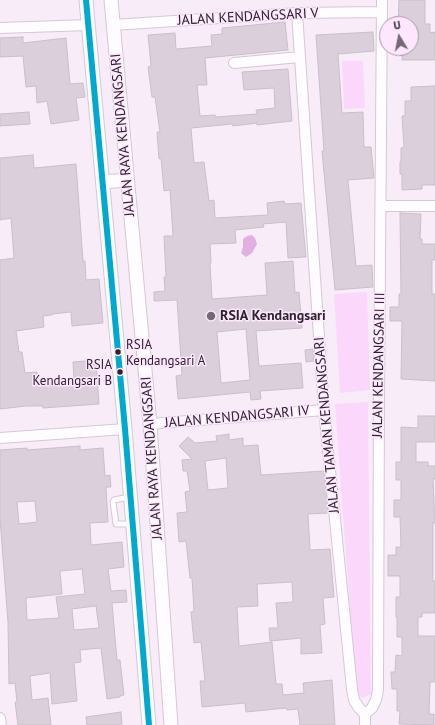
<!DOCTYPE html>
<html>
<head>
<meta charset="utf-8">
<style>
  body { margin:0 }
  #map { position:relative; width:435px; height:725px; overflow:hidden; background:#f9ecf9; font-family:"PT Sans",sans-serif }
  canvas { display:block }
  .north { position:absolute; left:379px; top:16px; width:40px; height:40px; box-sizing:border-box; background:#fee7fe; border:1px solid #a9a; border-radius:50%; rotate:350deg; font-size:11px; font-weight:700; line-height:16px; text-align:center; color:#2c232c }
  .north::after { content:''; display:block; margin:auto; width:14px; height:18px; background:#746974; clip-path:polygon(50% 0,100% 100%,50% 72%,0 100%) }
</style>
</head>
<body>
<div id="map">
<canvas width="435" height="725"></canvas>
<div class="north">U</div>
</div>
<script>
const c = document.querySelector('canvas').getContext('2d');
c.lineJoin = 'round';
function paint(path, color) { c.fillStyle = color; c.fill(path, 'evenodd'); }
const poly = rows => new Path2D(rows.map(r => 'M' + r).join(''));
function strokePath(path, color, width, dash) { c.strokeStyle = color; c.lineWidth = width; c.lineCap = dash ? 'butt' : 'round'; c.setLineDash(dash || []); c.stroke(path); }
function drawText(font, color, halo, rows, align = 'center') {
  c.font = font + ' "PT Sans",sans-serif'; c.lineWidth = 3; c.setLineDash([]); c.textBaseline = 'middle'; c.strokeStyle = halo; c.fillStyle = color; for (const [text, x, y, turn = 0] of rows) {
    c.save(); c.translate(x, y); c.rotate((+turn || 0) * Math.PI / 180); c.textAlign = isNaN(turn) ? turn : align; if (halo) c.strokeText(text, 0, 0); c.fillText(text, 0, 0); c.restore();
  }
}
const green = poly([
  [342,61,363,61,365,108,344,109],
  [367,292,370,390,340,393,334,294],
  [368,402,371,694,363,698,356,694,335,404]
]);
const water = poly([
  [252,235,255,238,257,244,252,253,246,257,241,253,243,247,243,239,247,236]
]);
const building = poly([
  [399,0,425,0,425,24,430,24,430,33,435,32,435,60,402,60,402,48,411,48,411,24,398,24,399,0],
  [285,22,288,50,205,58,207,85,197,85,200,116,215,115,216,117,257,114,256,110,275,108,274,88,244,90,242,72,288,69,292,121,257,125,257,123,233,126,232,124,191,128,194,163,204,162,209,201,214,200,215,218,268,215,267,203,284,201,285,204,301,203,306,257,288,258,286,222,263,224,264,227,235,230,236,243,210,244,211,263,210,263,212,299,267,295,265,263,293,261,295,293,299,292,302,328,256,331,259,366,301,363,303,388,260,391,261,399,251,400,250,392,178,399,176,376,182,375,177,300,154,301,154,292,165,291,164,277,166,277,164,236,173,236,170,190,164,191,161,158,159,159,157,132,160,132,155,97,152,97,148,67,151,66,148,35,175,33,176,49,212,46,211,35,222,34,222,28,285,22],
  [246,329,250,380,221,383,217,332,246,329],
  [373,32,374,51,338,54,342,113,363,112,364,147,371,147,374,178,348,180,356,266,372,265,373,287,335,290,322,151,324,151,316,35,373,32],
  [23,37,23,43,66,38,70,84,83,83,85,97,76,98,79,120,51,124,47,101,37,103,36,86,26,87,23,56,0,57,0,38,23,37],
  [435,86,435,185,422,185,422,189,402,190,402,174,400,174,400,162,401,162,401,148,404,147,402,116,405,116,405,101,411,101,411,87,435,86],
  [29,112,30,124,0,126,0,114,29,112],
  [33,155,34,168,76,164,83,261,85,261,86,280,99,279,103,323,72,326,71,312,52,314,52,315,43,316,44,327,16,331,19,352,22,352,25,373,37,372,37,384,74,381,73,362,96,360,99,404,43,408,43,406,26,406,0,409,0,260,14,258,11,218,0,220,0,158,33,155],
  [400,213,421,214,420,239,422,239,422,244,435,244,435,260,432,260,432,294,435,294,435,381,401,379,402,321,390,321,390,307,399,307,399,294,401,294,400,213],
  [313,349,314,361,306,362,305,350,313,349],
  [418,416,435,416,435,442,416,442,416,462,428,462,428,466,435,466,435,479,433,479,435,523,433,523,433,581,435,581,435,613,422,613,422,617,418,617,418,636,435,636,435,682,430,682,429,714,434,714,434,725,399,724,400,711,397,711,397,689,392,689,391,672,395,672,396,655,402,656,402,637,397,637,397,617,396,617,396,597,400,597,400,576,388,576,388,555,396,555,396,547,401,547,400,517,394,517,394,500,401,500,401,480,396,480,396,462,401,462,401,427,418,428,418,416],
  [229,434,229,440,243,438,243,446,258,445,261,475,324,471,328,513,308,514,310,550,330,549,334,597,323,598,325,624,320,625,322,653,301,654,301,638,270,641,269,628,278,628,276,603,293,602,292,582,257,584,258,606,237,607,239,646,272,642,276,684,282,684,283,695,304,693,303,683,332,680,335,725,300,725,298,709,287,710,286,708,246,712,245,703,202,707,200,681,205,681,201,642,194,643,191,612,194,611,192,578,190,578,186,541,179,542,177,513,187,512,185,492,190,491,187,471,183,471,182,460,192,459,179,446,188,437,195,443,217,441,216,436,229,434],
  [226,458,228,488,208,490,205,461,226,458],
  [80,446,80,450,103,448,105,476,110,475,111,487,106,487,108,522,90,523,91,545,122,542,124,567,108,569,111,591,126,590,127,602,112,603,117,660,120,660,124,695,120,696,120,697,107,699,101,648,80,650,81,662,74,663,77,701,52,704,50,673,30,676,32,700,48,698,51,725,18,725,15,702,17,702,15,683,9,684,8,622,0,519,0,450,27,448,27,450,80,446],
  [35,501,37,522,19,524,17,502,35,501],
  [82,569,85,594,56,597,59,618,27,620,26,598,62,594,60,571,82,569],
  [96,606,99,628,74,630,72,609,96,606],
  [121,712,122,725,87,725,86,717,121,712]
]);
const lane = poly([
  [130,497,114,500,113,502,116,524,132,524]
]);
const street = poly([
  [297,13,324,410,352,689,354,700,359,708,365,714],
  [113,25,297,13,382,12],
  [0,28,89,25],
  [234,63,300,57],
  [381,206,435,206],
  [150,424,324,410],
  [0,438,125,429],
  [0,718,1,725],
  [365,725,365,714,372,708,376,700,378,690,379,395,382,0]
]);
const secondary = poly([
  [86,0,125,429,149,725],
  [111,0,150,424,171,725],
  [103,182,127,180]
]);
const bus1 = poly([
  [86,0,125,429,149,725]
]);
const markers = [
  [211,316,5,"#746974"],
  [118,352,3.5,"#2c232c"],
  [120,372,3.5,"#2c232c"]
];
const busNames = [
  ["RSIA",126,345],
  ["Kendangsari A",126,361],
  ["RSIA",112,365,"right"],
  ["Kendangsari B",112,381,"right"]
];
const streetNames = [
  ["JALAN KENDANGSARI V",248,17,-3],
  ["JALAN RAYA KENDANGSARI",123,135,-95],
  ["JALAN KENDANGSARI III",379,365,-89],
  ["JALAN KENDANGSARI IV",237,417,-5],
  ["JALAN TAMAN KENDANGSARI",327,425,-95],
  ["JALAN RAYA KENDANGSARI",152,458,-94]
];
const poiNames = [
  ["RSIA Kendangsari",220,316]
];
paint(green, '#fbd7fc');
paint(water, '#e0b0e2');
paint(building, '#dacfda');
strokePath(building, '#c9bfc9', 1);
strokePath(lane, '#d3c9d3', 7);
strokePath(street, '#d3c9d3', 12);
strokePath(secondary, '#d3c9d3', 15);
strokePath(lane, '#fefcfe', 5);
strokePath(street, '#fefcfe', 10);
strokePath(secondary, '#fefcfe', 13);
strokePath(bus1, '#00a9ce', 6);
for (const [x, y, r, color] of markers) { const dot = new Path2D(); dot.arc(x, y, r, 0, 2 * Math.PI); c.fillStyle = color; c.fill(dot); strokePath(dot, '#fee7fe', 1.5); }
drawText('13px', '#2c232c', '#fee7fe', busNames, 'left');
drawText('14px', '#2c232c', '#fee7fe', streetNames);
drawText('bold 14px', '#2c232c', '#fee7fe', poiNames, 'left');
</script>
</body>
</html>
